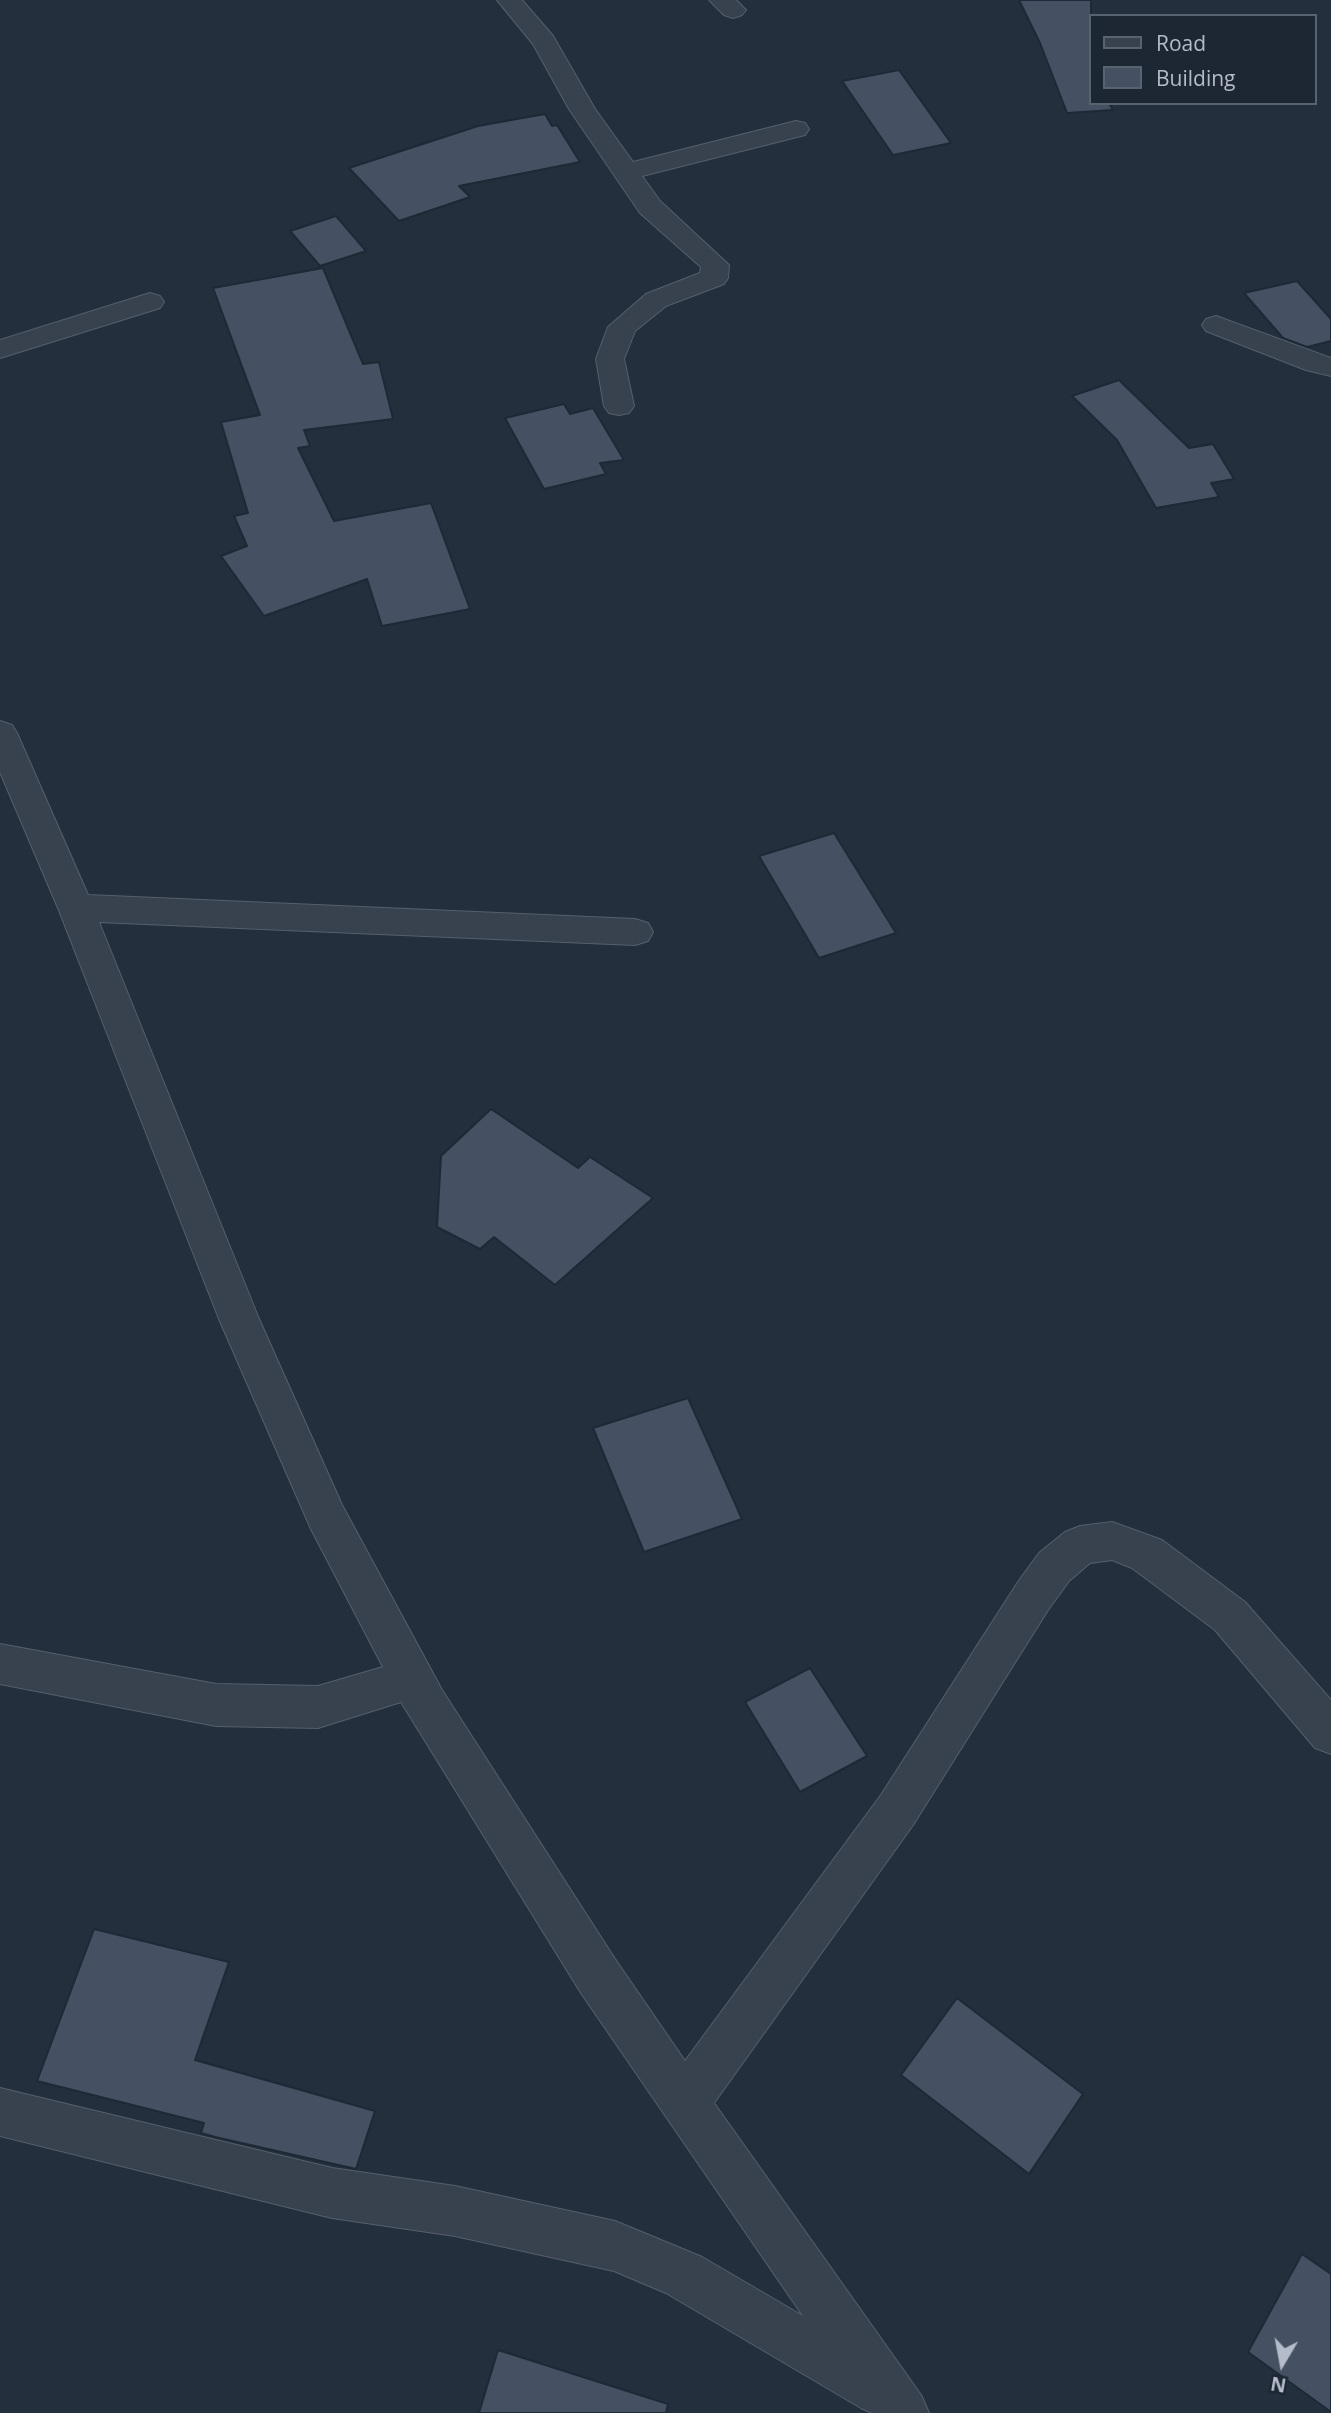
<!DOCTYPE html>
<html>
<head>
<meta charset="utf-8">
<style>
  body { margin:0 }
  #map { position:relative; width:1331px; height:2413px; overflow:hidden; background:#242f3e; font-family:"Open Sans",sans-serif }
  canvas { display:block }
  .legend { position:absolute; left:1089px; top:14px; width:228px; height:91px; box-sizing:border-box; background:#1d2633; border:2px solid #59626f; margin:0; padding:9px 12px; list-style:none; font-size:21px; color:#b4bcc9 }
  .legend li { display:flex; align-items:center; gap:14px; height:35px }
  .legend b { width:35px; border:2px solid #59626f }
  .north { position:absolute; left:1247px; top:2329px; width:70px; height:70px; -webkit-text-stroke:5px #1d2633; paint-order:stroke; rotate:190deg; font-size:19px; font-weight:700; line-height:28px; text-align:center; color:#b4bcc9 }
  .north::after { content:''; display:block; margin:auto; width:24px; height:32px; background:#b4bcc9; clip-path:polygon(50% 0,100% 100%,50% 72%,0 100%) }
</style>
</head>
<body>
<div id="map">
<canvas width="1331" height="2413"></canvas>
<ul class="legend">
<li><b style="height:9px;background:#38414e"></b>Road</li>
<li><b style="height:19px;background:#455162"></b>Building</li>
</ul>
<div class="north">N</div>
</div>
<script>
const c = document.querySelector('canvas').getContext('2d');
c.lineJoin = 'round';
function paint(path, color) { c.fillStyle = color; c.fill(path, 'evenodd'); }
const poly = rows => new Path2D(rows.map(r => 'M' + r).join(''));
function strokePath(path, color, width, dash) { c.strokeStyle = color; c.lineWidth = width; c.lineCap = dash ? 'butt' : 'round'; c.setLineDash(dash || []); c.stroke(path); }
const building = poly([
  [1019,0,1091,0,1091,103,1109,103,1113,110,1067,113,1040,43,1019,0],
  [899,70,951,143,893,155,842,81,899,70],
  [545,114,552,126,557,125,580,162,459,186,470,197,399,221,349,168,478,126,545,114],
  [336,216,366,251,320,266,290,231,336,216],
  [323,268,363,364,379,362,393,419,304,430,310,446,298,448,334,521,431,503,470,609,382,626,367,579,264,616,221,556,247,546,234,516,248,513,221,422,260,415,213,288,323,268],
  [1297,281,1331,319,1331,341,1307,347,1283,338,1244,293,1297,281],
  [1119,380,1189,448,1213,444,1234,479,1211,483,1219,497,1156,508,1117,440,1072,396,1119,380],
  [564,404,570,414,593,408,624,460,600,463,606,474,544,489,505,418,564,404],
  [834,833,896,933,819,958,759,856,834,833],
  [491,1109,578,1168,590,1157,653,1198,555,1285,494,1237,480,1249,437,1227,441,1156,491,1109],
  [688,1398,742,1519,644,1552,593,1428,688,1398],
  [810,1668,867,1756,800,1792,745,1702,810,1668],
  [94,1929,229,1962,195,2060,375,2111,356,2169,215,2137,201,2133,204,2123,37,2081,94,1929],
  [957,1998,1083,2094,1029,2174,901,2075,957,1998],
  [1302,2254,1331,2274,1331,2412,1248,2352,1302,2254],
  [498,2350,668,2404,666,2413,479,2413,498,2350]
]);
const minor = poly([
  [497,0,522,0,553,36,595,109,633,162,796,121,805,123,809,129,805,135,642,176,660,201,729,265,728,278,724,284,666,306,635,331,624,359,634,406,629,413,619,415,609,413,604,406,596,359,608,327,646,294,700,273,701,267,640,213,569,109,533,44,497,0],
  [709,0,736,0,746,10,742,15,733,18,724,15,709,0],
  [150,293,160,296,164,302,160,308,0,358,0,340,150,293],
  [1216,316,1331,358,1331,376,1306,370,1206,331,1202,325,1206,319,1216,316],
  [0,721,12,725,17,733,88,895,635,919,648,923,653,932,648,941,635,945,99,922,259,1319,342,1505,442,1690,615,1959,685,2061,881,1795,1018,1582,1039,1553,1065,1532,1080,1526,1112,1522,1162,1540,1245,1602,1331,1700,1331,1754,1315,1748,1215,1630,1132,1568,1112,1560,1090,1563,1069,1581,1048,1610,913,1825,714,2103,921,2395,929,2413,872,2413,861,2408,666,2293,614,2271,455,2236,332,2218,0,2136,0,2088,332,2168,455,2186,615,2221,702,2257,803,2316,581,1993,401,1702,318,1728,216,1726,0,1684,0,1644,216,1684,318,1686,383,1667,311,1529,219,1319,58,908,0,772,0,721]
]);
paint(building, '#455162');
strokePath(building, '#1f2835', 2);
strokePath(minor, '#565f6c', 2);
paint(minor, '#38414e');
</script>
</body>
</html>
